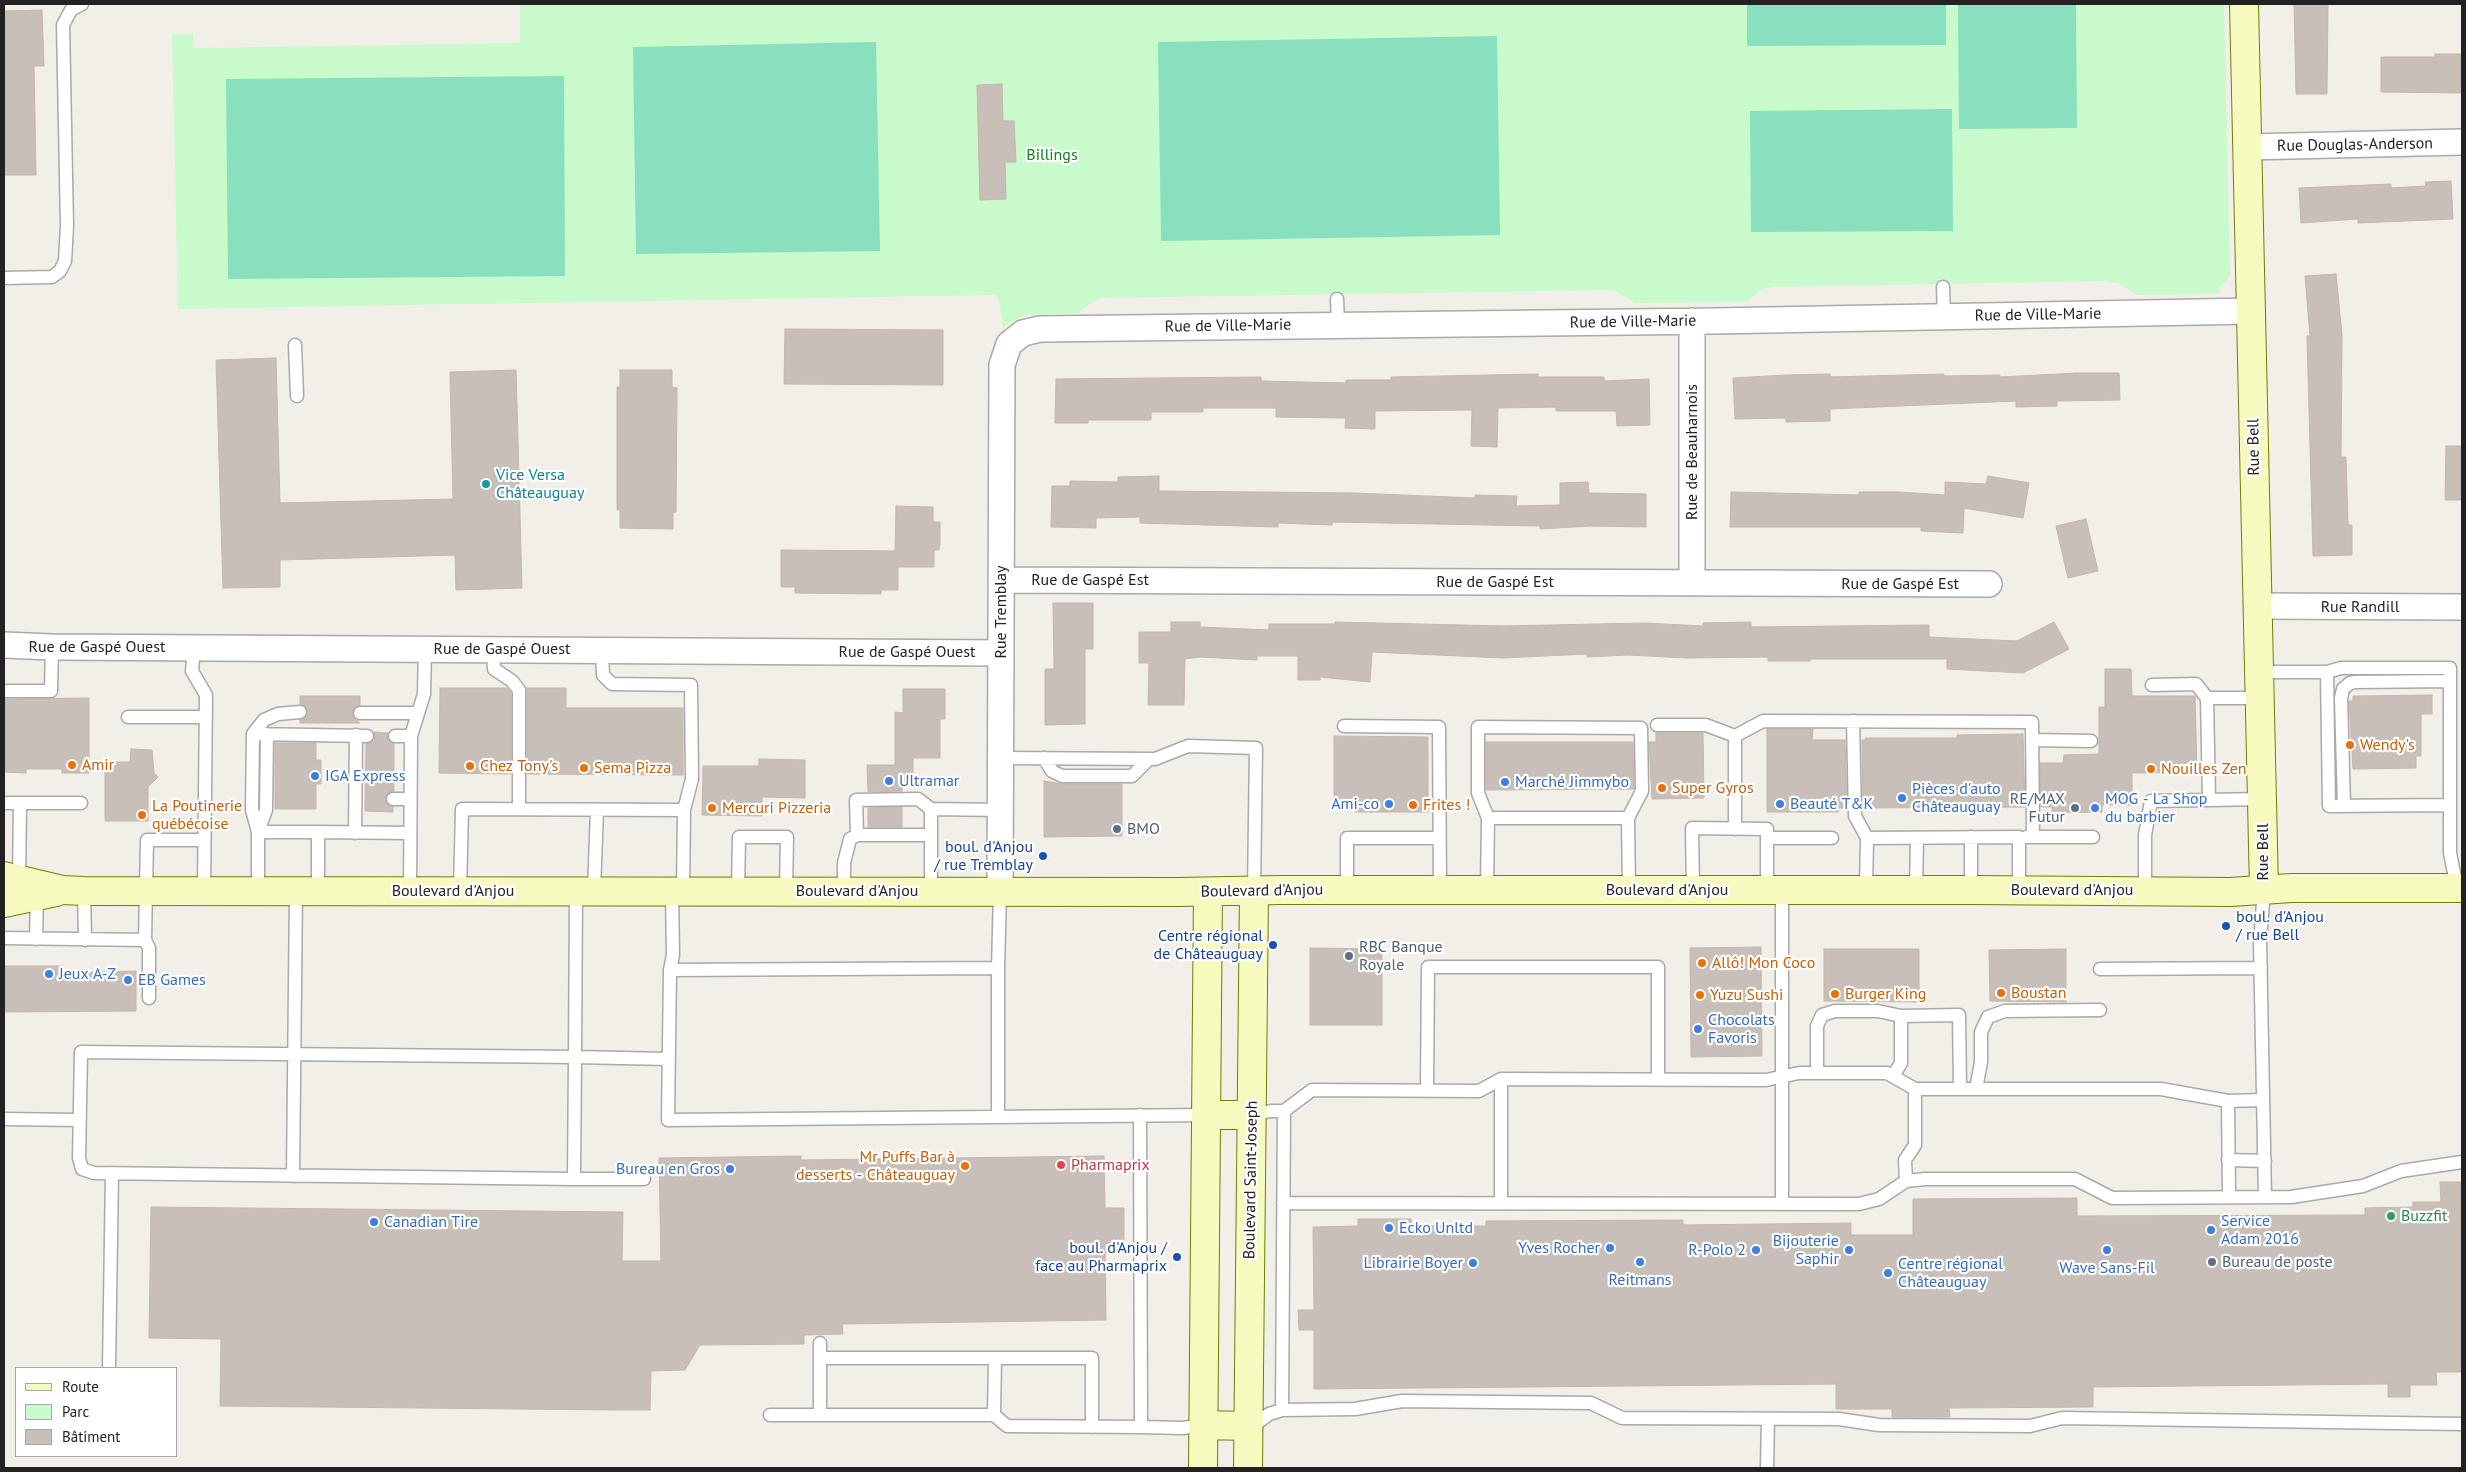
<!DOCTYPE html>
<html>
<head>
<meta charset="utf-8">
<style>
  body { margin:0 }
  #map { position:relative; width:2466px; height:1472px; overflow:hidden; background:#f2efe9; font-family:"PT Sans",sans-serif }
  canvas { display:block }
  .frame { position:absolute; inset:0; border:5px solid #222; pointer-events:none }
  .legend { position:absolute; left:15px; top:1367px; width:162px; height:90px; box-sizing:border-box; background:#fff; border:1px solid #a7a7a7; margin:0; padding:6px 9px; list-style:none; font-size:15px; color:#222 }
  .legend li { display:flex; align-items:center; gap:10px; height:25px }
  .legend b { width:25px; border:1px solid #a7a7a7 }
</style>
</head>
<body>
<div id="map">
<canvas width="2466" height="1472"></canvas>
<div class="frame"></div>
<ul class="legend">
<li><b style="height:6px;background:#f7fabf"></b>Route</li>
<li><b style="height:14px;background:#c8facc"></b>Parc</li>
<li><b style="height:14px;background:#c7bfb8"></b>Bâtiment</li>
</ul>
</div>
<script>
const c = document.querySelector('canvas').getContext('2d');
c.lineJoin = 'round';
function paint(path, color) { c.fillStyle = color; c.fill(path, 'evenodd'); }
const poly = rows => new Path2D(rows.map(r => 'M' + r).join(''));
function strokePath(path, color, width, dash) { c.strokeStyle = color; c.lineWidth = width; c.lineCap = dash ? 'butt' : 'round'; c.setLineDash(dash || []); c.stroke(path); }
function drawText(font, color, halo, rows, align = 'center') {
  c.font = font + ' "PT Sans",sans-serif'; c.lineWidth = 4.5; c.setLineDash([]); c.textBaseline = 'middle'; c.strokeStyle = halo; c.fillStyle = color; for (const [text, x, y, turn = 0] of rows) {
    c.save(); c.translate(x, y); c.rotate((+turn || 0) * Math.PI / 180); c.textAlign = isNaN(turn) ? turn : align; if (halo) c.strokeText(text, 0, 0); c.fillText(text, 0, 0); c.restore();
  }
}
const park = poly([
  [520,4,2224,4,2230,274,2227,281,2218,288,2221,293,2213,294,2137,295,2118,283,2104,281,1774,287,1762,289,1748,301,1740,302,1635,303,1615,291,1606,290,1101,298,1091,303,1078,313,1027,315,1009,322,1003,328,999,300,995,295,178,309,172,34,193,34,193,48,520,43]
]);
const pitch = poly([
  [1747,4,1946,4,1946,45,1747,46],
  [1958,4,2076,4,2077,128,1959,129],
  [1497,36,1500,235,1161,241,1158,42],
  [876,42,880,251,636,254,633,47],
  [564,76,565,276,228,279,226,79],
  [1952,109,1953,231,1751,232,1750,111]
]);
const building = poly([
  [2294,4,2328,4,2327,94,2296,94,2294,4],
  [42,10,44,66,34,66,36,175,4,175,4,11,42,10],
  [2435,54,2462,54,2462,93,2381,92,2381,57,2435,57,2435,54],
  [1002,84,1003,121,1014,121,1016,162,1005,162,1006,199,980,200,977,85,1002,84],
  [2451,181,2453,219,2358,223,2358,219,2301,223,2299,188,2391,184,2391,188,2426,186,2425,182,2451,181],
  [2336,274,2342,335,2341,457,2346,457,2348,525,2352,525,2352,555,2313,556,2307,336,2310,336,2305,276,2336,274],
  [785,329,943,330,943,385,784,384,785,329],
  [276,358,280,503,453,499,450,372,516,370,522,588,456,590,455,555,280,560,280,587,223,588,216,360,276,358],
  [620,370,672,370,672,387,677,388,676,512,673,512,673,529,620,528,620,510,617,510,617,387,620,387,620,370],
  [2077,373,2119,373,2120,400,2057,401,2057,406,2016,407,2016,401,1830,409,1830,421,1786,422,1786,418,1735,419,1733,378,1786,375,1830,374,1830,377,1944,374,1944,376,2000,375,2000,377,2077,373],
  [1538,374,1538,377,1604,377,1604,381,1649,379,1650,425,1617,426,1616,411,1556,411,1556,407,1498,408,1497,447,1471,446,1472,410,1375,411,1375,429,1345,428,1346,418,1276,417,1276,408,1203,408,1203,412,1151,412,1151,420,1088,420,1088,423,1055,423,1056,379,1261,377,1261,381,1346,383,1346,380,1391,380,1391,377,1538,374],
  [2446,446,2462,446,2462,500,2445,500,2446,446],
  [1159,476,1159,491,1355,493,1475,498,1475,495,1517,496,1516,506,1560,505,1560,483,1588,482,1589,493,1646,494,1646,527,1590,526,1540,529,1540,526,1332,522,1332,525,1278,523,1278,527,1140,523,1140,517,1096,518,1096,528,1051,527,1052,486,1070,486,1070,481,1118,482,1118,477,1159,476],
  [1988,476,2029,483,2023,518,1964,508,1963,533,1921,531,1921,527,1730,527,1731,492,1859,495,1859,492,1899,492,1945,495,1945,482,1986,484,1988,476],
  [896,506,933,507,933,522,940,522,940,544,939,550,934,550,934,567,898,567,898,590,881,590,881,594,795,593,795,587,781,587,781,550,895,551,896,506],
  [2086,519,2098,571,2068,578,2056,526,2086,519],
  [1053,603,1093,603,1093,649,1085,649,1085,724,1045,725,1045,669,1054,669,1053,603],
  [1171,622,1200,622,1200,627,1269,630,1269,624,1335,624,1335,622,1504,626,1644,623,1703,626,1703,623,1751,622,1751,627,1929,625,1929,637,2017,641,2054,622,2069,649,2023,673,1947,669,1947,659,1810,659,1810,661,1768,661,1768,657,1686,658,1628,655,1587,657,1587,654,1503,658,1372,652,1370,682,1320,677,1320,680,1298,680,1298,656,1257,656,1257,660,1200,657,1185,659,1184,705,1148,705,1149,663,1139,663,1139,632,1171,632,1171,622],
  [2105,669,2131,669,2132,696,2195,696,2197,772,2132,773,2132,805,2102,805,2102,812,2052,813,2052,807,2041,807,2040,763,2063,763,2064,755,2099,754,2099,707,2105,707,2105,669],
  [440,688,507,688,511,693,511,774,439,773,440,688],
  [527,688,566,688,566,708,683,708,683,775,527,774,527,688],
  [903,689,945,689,945,719,940,719,940,758,913,758,913,784,902,784,902,791,868,792,867,765,895,765,895,712,903,713,903,689],
  [2432,695,2432,714,2421,714,2421,756,2416,756,2416,768,2353,769,2349,701,2353,701,2353,696,2432,695],
  [300,696,360,696,360,705,356,706,352,713,353,717,360,723,300,723,300,720,307,716,308,712,306,707,300,704,300,696],
  [89,698,89,773,62,773,62,769,26,769,26,773,4,772,4,699,89,698],
  [1767,729,1813,729,1812,740,1845,740,1847,808,1838,808,1838,812,1767,812,1767,729],
  [374,732,388,733,388,740,394,744,394,791,389,792,385,799,386,803,393,807,393,812,365,811,366,744,374,741,374,732],
  [1656,733,1703,733,1704,798,1652,799,1649,742,1656,742,1656,733],
  [2023,734,2025,807,1863,808,1862,740,1865,740,1865,738,1957,738,1957,735,2023,734],
  [1334,736,1428,737,1428,812,1355,812,1355,807,1334,808,1334,736],
  [1486,742,1633,742,1634,789,1486,790,1486,742],
  [275,743,316,743,316,760,321,760,321,784,316,784,316,809,275,809,275,743],
  [131,749,152,750,154,773,158,777,148,787,148,821,105,821,105,762,130,762,131,749],
  [759,759,805,760,805,798,762,797,762,816,702,815,703,766,759,766,759,759],
  [1044,781,1062,784,1122,784,1122,836,1044,837,1044,781],
  [902,807,902,827,868,827,868,808,902,807],
  [1761,947,1762,1056,1691,1057,1690,948,1761,947],
  [1310,948,1382,949,1382,1025,1310,1025,1310,948],
  [1824,949,1919,949,1919,1002,1824,1001,1824,949],
  [2066,949,2066,1002,1990,1001,1989,950,2066,949],
  [4,966,63,966,63,973,136,971,136,1011,4,1012,4,966],
  [801,1156,801,1160,1104,1156,1105,1208,1124,1208,1124,1244,1105,1244,1106,1320,842,1324,843,1334,804,1335,804,1344,700,1345,685,1370,651,1371,650,1410,619,1410,220,1406,221,1339,149,1338,151,1207,623,1212,622,1261,661,1261,659,1158,801,1156],
  [2440,1182,2462,1182,2462,1372,2436,1372,2437,1385,2410,1385,2410,1397,2388,1397,2388,1384,2093,1387,2093,1407,1949,1408,1950,1417,1892,1417,1892,1409,1836,1409,1836,1384,1314,1389,1314,1330,1299,1330,1298,1310,1314,1310,1313,1227,1358,1226,1358,1219,1411,1219,1412,1226,1486,1226,1486,1221,1683,1220,1683,1225,1851,1223,1851,1235,1913,1235,1913,1199,2077,1198,2077,1216,2365,1215,2365,1208,2413,1207,2413,1202,2441,1202,2440,1182]
]);
const lane = poly([
  [4,278,52,277,60,271,65,261,67,226,63,25,71,10,82,4],
  [1943,287,1944,316],
  [1337,299,1338,325],
  [295,345,297,396],
  [194,648,192,671,206,695,204,891],
  [493,649,494,669,512,681,519,690,519,809],
  [602,650,603,675,612,684,691,685,692,779,684,810],
  [2259,672,2327,672,2341,668,2450,668,2450,853,2457,888],
  [2327,672,2329,806,2450,805],
  [2152,685,2196,684,2207,698],
  [4,691,51,691,52,647],
  [360,713,418,713],
  [128,717,206,717],
  [1853,721,1855,816,1867,838],
  [1657,725,1706,725,1735,736,1763,721,2032,722,2033,837],
  [1344,726,1439,727,1440,890],
  [253,734,367,736],
  [395,736,411,736],
  [1735,736,1735,829],
  [2032,740,2091,741],
  [1001,758,1155,759,1188,746,1256,748,1254,891],
  [1044,758,1052,771,1062,776,1132,776,1149,759],
  [393,799,410,799],
  [2209,800,2207,698,2260,698],
  [4,803,81,803],
  [2344,806,2341,698,2343,689,2350,683,2355,682,2450,681],
  [1488,818,1478,793,1478,727,1641,728,1642,791,1628,818],
  [258,832,266,810,267,734],
  [258,832,318,832],
  [355,833,356,735],
  [857,835,856,800,918,799,931,809],
  [931,835,931,809,1000,810],
  [1971,837,1971,890],
  [2026,837,2093,837],
  [1767,838,1832,838],
  [19,882,20,803],
  [258,890,258,832,252,810,253,734,264,720,278,714,300,712],
  [1347,890,1347,838,1439,838],
  [1487,890,1488,818,1628,818,1629,890],
  [1693,890,1692,828,1767,829,1767,890],
  [1866,890,1867,838,2019,837,2019,890],
  [1916,890,1917,838],
  [2264,890,2260,941,2265,1197],
  [84,891,85,940],
  [318,891,318,832,410,833],
  [410,891,411,736,424,694,425,649],
  [460,891,462,809,684,810,683,891],
  [594,891,597,810],
  [672,891,673,955,670,970,668,1120,1206,1115],
  [738,891,739,837,787,837,786,891],
  [844,891,844,863,850,839,857,835,931,835,931,892],
  [2145,891,2145,835,2151,801,2263,799],
  [576,892,575,1057,574,1179,94,1173,82,1169,79,1158,81,1052,575,1057,668,1059],
  [4,938,145,940,147,840,204,840],
  [36,939,37,894],
  [145,940,149,948,149,998],
  [998,968,1000,892],
  [2100,969,2261,968],
  [670,970,998,968,998,1116],
  [1817,1073,1817,1026,1822,1015,1835,1011,1878,1011,1901,1016],
  [1893,1076,1901,1063,1901,1016,1959,1015,1960,1089],
  [1976,1089,1981,1062,1981,1032,1988,1017,2005,1011,2100,1010],
  [1427,1090,1428,967,1658,967,1658,1079],
  [2228,1101,2263,1100],
  [1284,1111,1312,1090,1479,1091,1501,1079,1766,1080,1799,1073,1887,1073,1915,1089],
  [1140,1115,1141,1427,1183,1428,1203,1425],
  [1252,1115,1271,1111,1284,1111,1282,1410],
  [4,1119,79,1120],
  [2228,1160,2265,1161],
  [293,1176,296,890],
  [574,1179,644,1179],
  [1906,1181,1905,1160,1915,1145,1915,1089,2161,1089,2228,1101,2229,1197],
  [1283,1203,1859,1204,1879,1199,1906,1181,1925,1179,2075,1179,2112,1198,2291,1197,2363,1186,2401,1171,2462,1162],
  [1501,1203,1501,1079],
  [1782,1204,1782,890],
  [820,1358,995,1358],
  [109,1368,112,1173],
  [770,1415,994,1415],
  [820,1415,820,1343],
  [1248,1426,1256,1424,1269,1414,1282,1410,1355,1409,1402,1401,1591,1403,1622,1418,1839,1419,1879,1425,2030,1426,2062,1418,2462,1424],
  [1092,1427,1092,1358,995,1358,994,1415,1007,1426,1141,1427],
  [1767,1468,1768,1419]
]);
const street = poly([
  [2247,147,2462,142],
  [1692,321,1692,583],
  [1001,580,1989,584],
  [2258,606,2462,607],
  [4,645,52,647,1001,653],
  [1000,892,1002,365,1009,344,1023,333,1040,329,1714,321,2252,311]
]);
const secondary = poly([
  [2244,4,2264,890],
  [4,876,63,890,84,891,1178,892,1280,890,1971,890,2230,892,2292,888,2462,888],
  [4,903,56,892],
  [1206,1115,1252,1115],
  [1203,1425,1248,1426],
  [1203,1468,1208,892],
  [1248,1468,1254,891]
]);
const markers = [
  [486,484,5,"#0f9aa8"],
  [2350,745,5,"#e8710a"],
  [72,765,5,"#e8710a"],
  [470,766,5,"#e8710a"],
  [584,768,5,"#e8710a"],
  [2151,769,5,"#e8710a"],
  [315,776,5,"#3f7fe0"],
  [889,781,5,"#3f7fe0"],
  [1505,782,5,"#3f7fe0"],
  [1662,788,5,"#e8710a"],
  [1902,798,5,"#3f7fe0"],
  [1389,804,5,"#3f7fe0"],
  [1780,804,5,"#3f7fe0"],
  [1413,805,5,"#e8710a"],
  [712,808,5,"#e8710a"],
  [2075,808,5,"#5c6f8a"],
  [2095,808,5,"#3f7fe0"],
  [142,815,5,"#e8710a"],
  [1117,829,5,"#5c6f8a"],
  [1043,856,5,"#1a4fb4"],
  [2226,926,5,"#1a4fb4"],
  [1273,945,5,"#1a4fb4"],
  [1349,956,5,"#5c6f8a"],
  [1702,963,5,"#e8710a"],
  [49,974,5,"#3f7fe0"],
  [128,980,5,"#3f7fe0"],
  [2001,993,5,"#e8710a"],
  [1835,994,5,"#e8710a"],
  [1700,995,5,"#e8710a"],
  [1698,1029,5,"#3f7fe0"],
  [1061,1165,5,"#e0444e"],
  [965,1166,5,"#e8710a"],
  [730,1169,5,"#3f7fe0"],
  [2391,1216,5,"#2e9e5b"],
  [374,1222,5,"#3f7fe0"],
  [1389,1228,5,"#3f7fe0"],
  [2211,1230,5,"#3f7fe0"],
  [1610,1248,5,"#3f7fe0"],
  [1756,1250,5,"#3f7fe0"],
  [1849,1250,5,"#3f7fe0"],
  [2107,1250,5,"#3f7fe0"],
  [1177,1257,5,"#1a4fb4"],
  [1640,1262,5,"#3f7fe0"],
  [2212,1262,5,"#5c6f8a"],
  [1473,1263,5,"#3f7fe0"],
  [1888,1273,5,"#3f7fe0"]
];
const streetNames = [
  ["Rue Douglas-Anderson",2355,145,-1],
  ["Rue de Ville-Marie",2038,315,-1],
  ["Rue de Ville-Marie",1633,322,-1],
  ["Rue de Ville-Marie",1228,326,-1],
  ["Rue Bell",2254,447,-91],
  ["Rue de Beauharnois",1692,452,-90],
  ["Rue de Gaspé Est",1090,580],
  ["Rue de Gaspé Est",1495,582],
  ["Rue de Gaspé Est",1900,584],
  ["Rue Randill",2360,607],
  ["Rue Tremblay",1001,612,-90],
  ["Rue de Gaspé Ouest",97,647],
  ["Rue de Gaspé Ouest",502,649],
  ["Rue de Gaspé Ouest",907,652],
  ["Rue Bell",2263,852,-90],
  ["Boulevard d'Anjou",1667,890],
  ["Boulevard d'Anjou",2072,890],
  ["Boulevard d'Anjou",453,891],
  ["Boulevard d'Anjou",857,891],
  ["Boulevard d'Anjou",1262,891,-1],
  ["Boulevard Saint-Joseph",1251,1180,-89]
];
const parkNames = [
  ["Billings",1052,155]
];
const cultureNames = [
  ["Vice Versa",496,475],
  ["Châteauguay",496,493]
];
const foodNames = [
  ["Wendy's",2360,745],
  ["Amir",82,765],
  ["Chez Tony's",480,766],
  ["Sema Pizza",594,768],
  ["Nouilles Zen",2161,769],
  ["Super Gyros",1672,788],
  ["Frites !",1423,805],
  ["La Poutinerie",152,806],
  ["québécoise",152,824],
  ["Mercuri Pizzeria",722,808],
  ["Allô! Mon Coco",1712,963],
  ["Boustan",2011,993],
  ["Burger King",1845,994],
  ["Yuzu Sushi",1710,995],
  ["Mr Puffs Bar à",955,1157,"right"],
  ["desserts - Châteauguay",955,1175,"right"]
];
const shopNames = [
  ["IGA Express",325,776],
  ["Ultramar",899,781],
  ["Marché Jimmybo",1515,782],
  ["Pièces d'auto",1912,789],
  ["Châteauguay",1912,807],
  ["MOG - La Shop",2105,799],
  ["du barbier",2105,817],
  ["Ami-co",1379,804,"right"],
  ["Beauté T&K",1790,804],
  ["Jeux A-Z",59,974],
  ["EB Games",138,980],
  ["Chocolats",1708,1020],
  ["Favoris",1708,1038],
  ["Bureau en Gros",720,1169,"right"],
  ["Service",2221,1221],
  ["Adam 2016",2221,1239],
  ["Canadian Tire",384,1222],
  ["Ecko Unltd",1399,1228],
  ["Bijouterie",1839,1241,"right"],
  ["Saphir",1839,1259,"right"],
  ["Yves Rocher",1600,1248,"right"],
  ["R-Polo 2",1746,1250,"right"],
  ["Librairie Boyer",1463,1263,"right"],
  ["Centre régional",1898,1264],
  ["Châteauguay",1898,1282],
  ["Wave Sans-Fil",2107,1268,"center"],
  ["Reitmans",1640,1280,"center"]
];
const serviceNames = [
  ["RE/MAX",2065,799,"right"],
  ["Futur",2065,817,"right"],
  ["BMO",1127,829],
  ["RBC Banque",1359,947],
  ["Royale",1359,965],
  ["Bureau de poste",2222,1262]
];
const transitNames = [
  ["boul. d'Anjou",1033,847],
  ["/ rue Tremblay",1033,865],
  ["boul. d'Anjou",2236,917,"left"],
  ["/ rue Bell",2236,935,"left"],
  ["Centre régional",1263,936],
  ["de Châteauguay",1263,954],
  ["boul. d'Anjou /",1167,1248],
  ["face au Pharmaprix",1167,1266]
];
const healthNames = [
  ["Pharmaprix",1071,1165]
];
const leisureNames = [
  ["Buzzfit",2401,1216]
];
paint(park, '#c8facc');
paint(pitch, '#88e0be');
paint(building, '#c7bfb8');
strokePath(building, '#c4b6ab', 1);
strokePath(lane, '#a9a9a9', 15);
strokePath(street, '#a9a9a9', 28);
strokePath(secondary, '#707d05', 30);
strokePath(lane, '#fff', 12);
strokePath(street, '#fff', 25);
strokePath(secondary, '#f7fabf', 28);
for (const [x, y, r, color] of markers) { const dot = new Path2D(); dot.arc(x, y, r, 0, 2 * Math.PI); c.fillStyle = color; c.fill(dot); strokePath(dot, '#fff', 2); }
drawText('16px', '#222', '#fff', streetNames);
drawText('16px', '#0c8416', '#fff', parkNames);
drawText('16px', '#0d838f', '#fff', cultureNames, 'left');
drawText('16px', '#c56008', '#fff', foodNames, 'left');
drawText('16px', '#366cbe', '#fff', shopNames, 'left');
drawText('16px', '#4e5e75', '#fff', serviceNames, 'left');
drawText('16px', '#164399', '#fff', transitNames, 'right');
drawText('16px', '#be3a42', '#fff', healthNames, 'left');
drawText('16px', '#27864d', '#fff', leisureNames, 'left');
</script>
</body>
</html>
